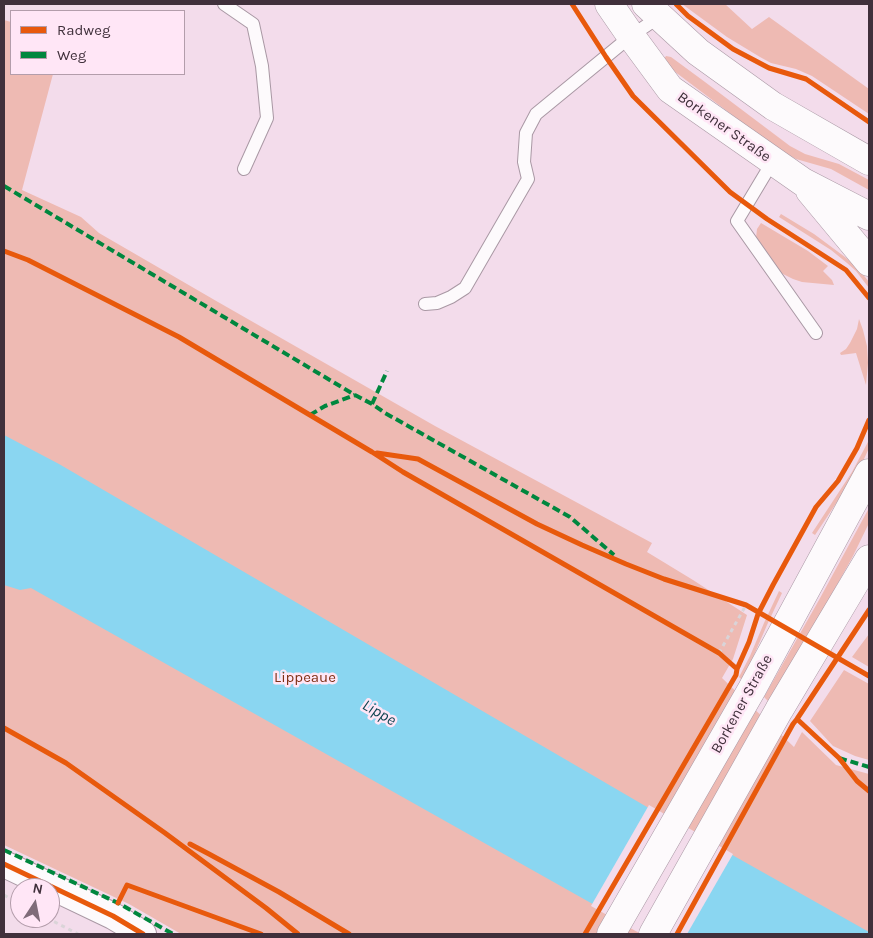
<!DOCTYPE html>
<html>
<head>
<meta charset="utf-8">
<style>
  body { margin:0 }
  #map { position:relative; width:873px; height:938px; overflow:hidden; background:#f3dceb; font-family:Karla,sans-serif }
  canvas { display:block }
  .frame { position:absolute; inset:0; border:5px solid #40303b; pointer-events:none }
  .legend { position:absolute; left:10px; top:10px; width:175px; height:65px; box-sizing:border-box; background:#ffe6f6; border:1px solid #b39dab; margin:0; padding:6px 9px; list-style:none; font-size:15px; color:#40303b }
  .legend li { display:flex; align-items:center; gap:10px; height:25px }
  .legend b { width:25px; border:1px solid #b39dab }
  .north { position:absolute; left:10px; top:878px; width:50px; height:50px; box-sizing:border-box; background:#ffe6f6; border:1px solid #b39dab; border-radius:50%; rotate:11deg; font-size:14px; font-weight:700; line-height:20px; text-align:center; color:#40303b }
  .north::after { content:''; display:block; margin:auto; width:18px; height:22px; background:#7f6c79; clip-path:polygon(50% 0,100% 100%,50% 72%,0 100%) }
</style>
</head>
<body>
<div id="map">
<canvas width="873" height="938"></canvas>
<div class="frame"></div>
<ul class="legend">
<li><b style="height:6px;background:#e8590c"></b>Radweg</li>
<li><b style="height:6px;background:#00873e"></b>Weg</li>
</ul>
<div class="north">N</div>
</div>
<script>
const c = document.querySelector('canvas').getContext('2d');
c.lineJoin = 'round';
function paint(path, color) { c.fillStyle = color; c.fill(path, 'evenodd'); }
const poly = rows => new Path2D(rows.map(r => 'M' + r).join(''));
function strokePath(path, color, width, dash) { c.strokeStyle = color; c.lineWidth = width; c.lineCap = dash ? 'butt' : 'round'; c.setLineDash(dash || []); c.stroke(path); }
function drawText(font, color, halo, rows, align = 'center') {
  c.font = font + ' Karla,sans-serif'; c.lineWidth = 5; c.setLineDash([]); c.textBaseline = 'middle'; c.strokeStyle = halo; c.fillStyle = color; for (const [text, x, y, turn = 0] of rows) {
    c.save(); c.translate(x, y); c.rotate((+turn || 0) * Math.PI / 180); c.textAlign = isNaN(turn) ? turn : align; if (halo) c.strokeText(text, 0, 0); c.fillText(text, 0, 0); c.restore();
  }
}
const green = poly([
  [682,4,725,4,752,29,769,17,869,89,869,114,812,76,796,69,771,63,760,57,727,37],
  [4,20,11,22,11,74,53,74,22,190,81,217,99,233,218,302,435,426,652,543,647,552,693,580,747,615,733,659,722,678,794,747,802,732,836,765,869,774,869,934,181,934,129,904,4,845],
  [666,56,671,57,705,82,790,146,805,154,839,164,869,180,869,190,831,169,796,159,787,154,760,136,662,62],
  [781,214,814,234,845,257,858,268,869,282,869,288,856,271,847,263,831,250,779,217],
  [761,223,808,251,828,266,823,271,832,280,834,285,802,282,793,279,777,271,756,238,757,229],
  [859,319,863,330,867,346,868,363,866,385,856,353,841,355,840,353,846,349,850,343,857,329],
  [869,440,869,448,864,459,843,493,815,535,812,533,852,472],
  [869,508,869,523,853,556,771,704,764,697,819,600],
  [779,591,782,593,767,625,748,669,742,680,739,677,750,656,764,623],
  [869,634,869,667,852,657],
  [844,670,869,684,869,760,855,756,833,746,810,721]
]);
const water = poly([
  [4,435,59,464,647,807,869,932,869,934,646,934,31,588,20,590,4,585]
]);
const pier = poly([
  [649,805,733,854,687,934,641,934,591,906]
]);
const path = poly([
  [719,653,746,605],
  [4,895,20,904],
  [47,918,78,934]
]);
const service = poly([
  [224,4,253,24,262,66,267,118,244,169],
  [773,161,737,221,816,333],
  [425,304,437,303,451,297,465,288,528,179,524,162,526,133,536,114,631,36,659,17]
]);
const minor = poly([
  [4,864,113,916,143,934]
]);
const primary = poly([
  [609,4,631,36,670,89,803,182,869,216],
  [646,4,698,52,773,106,869,161],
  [810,191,869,262],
  [611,934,752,689,869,473],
  [653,934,779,710,869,559]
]);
const quiet = poly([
  [4,186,355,395,372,404,385,413,570,517,614,555],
  [372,404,387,371],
  [310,415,325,406,355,395],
  [839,758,869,767],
  [4,850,118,903,173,934]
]);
const cycleway = poly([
  [572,4,606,57,633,96,730,192,767,219,846,270,869,298],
  [676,4,688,16,733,49,769,68,806,79,869,122],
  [4,251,28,260,179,337,372,452,403,472,719,653,737,669],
  [377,453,418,459,537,524,582,545,626,564,664,579,746,605,869,676],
  [797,719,839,758,857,781,869,791],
  [4,728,66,763,165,833,266,908,298,934],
  [190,844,209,854,279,892,349,934],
  [4,864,113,916,143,934],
  [118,903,127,885,261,934],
  [585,934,736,675,737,669,749,642,758,614,773,585,816,507,838,481,857,448,869,420],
  [677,934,793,724,797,719,869,610]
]);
const streetNames = [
  ["Borkener Straße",724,127,35],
  ["Borkener Straße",742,704,-61]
];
const parkNames = [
  ["Lippeaue",305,678]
];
const waterNames = [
  ["Lippe",379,713,30]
];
paint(green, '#eebab3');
paint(water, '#8ad6f1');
paint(pier, '#f3dceb');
strokePath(service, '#a998a4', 14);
strokePath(minor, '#a998a4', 28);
strokePath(primary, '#a998a4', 29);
strokePath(path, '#dad4d8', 3, [4, 4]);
strokePath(service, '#fdfafc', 12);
strokePath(minor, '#fdfafc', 26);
strokePath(primary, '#fdfafc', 28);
strokePath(quiet, '#00873e', 4, [8, 4]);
strokePath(cycleway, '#e8590c', 5);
drawText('15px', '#40303b', '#ffe6f6', streetNames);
drawText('15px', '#7f3015', '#ffe6f6', parkNames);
drawText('italic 16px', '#073f4c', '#ffe6f6', waterNames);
</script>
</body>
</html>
